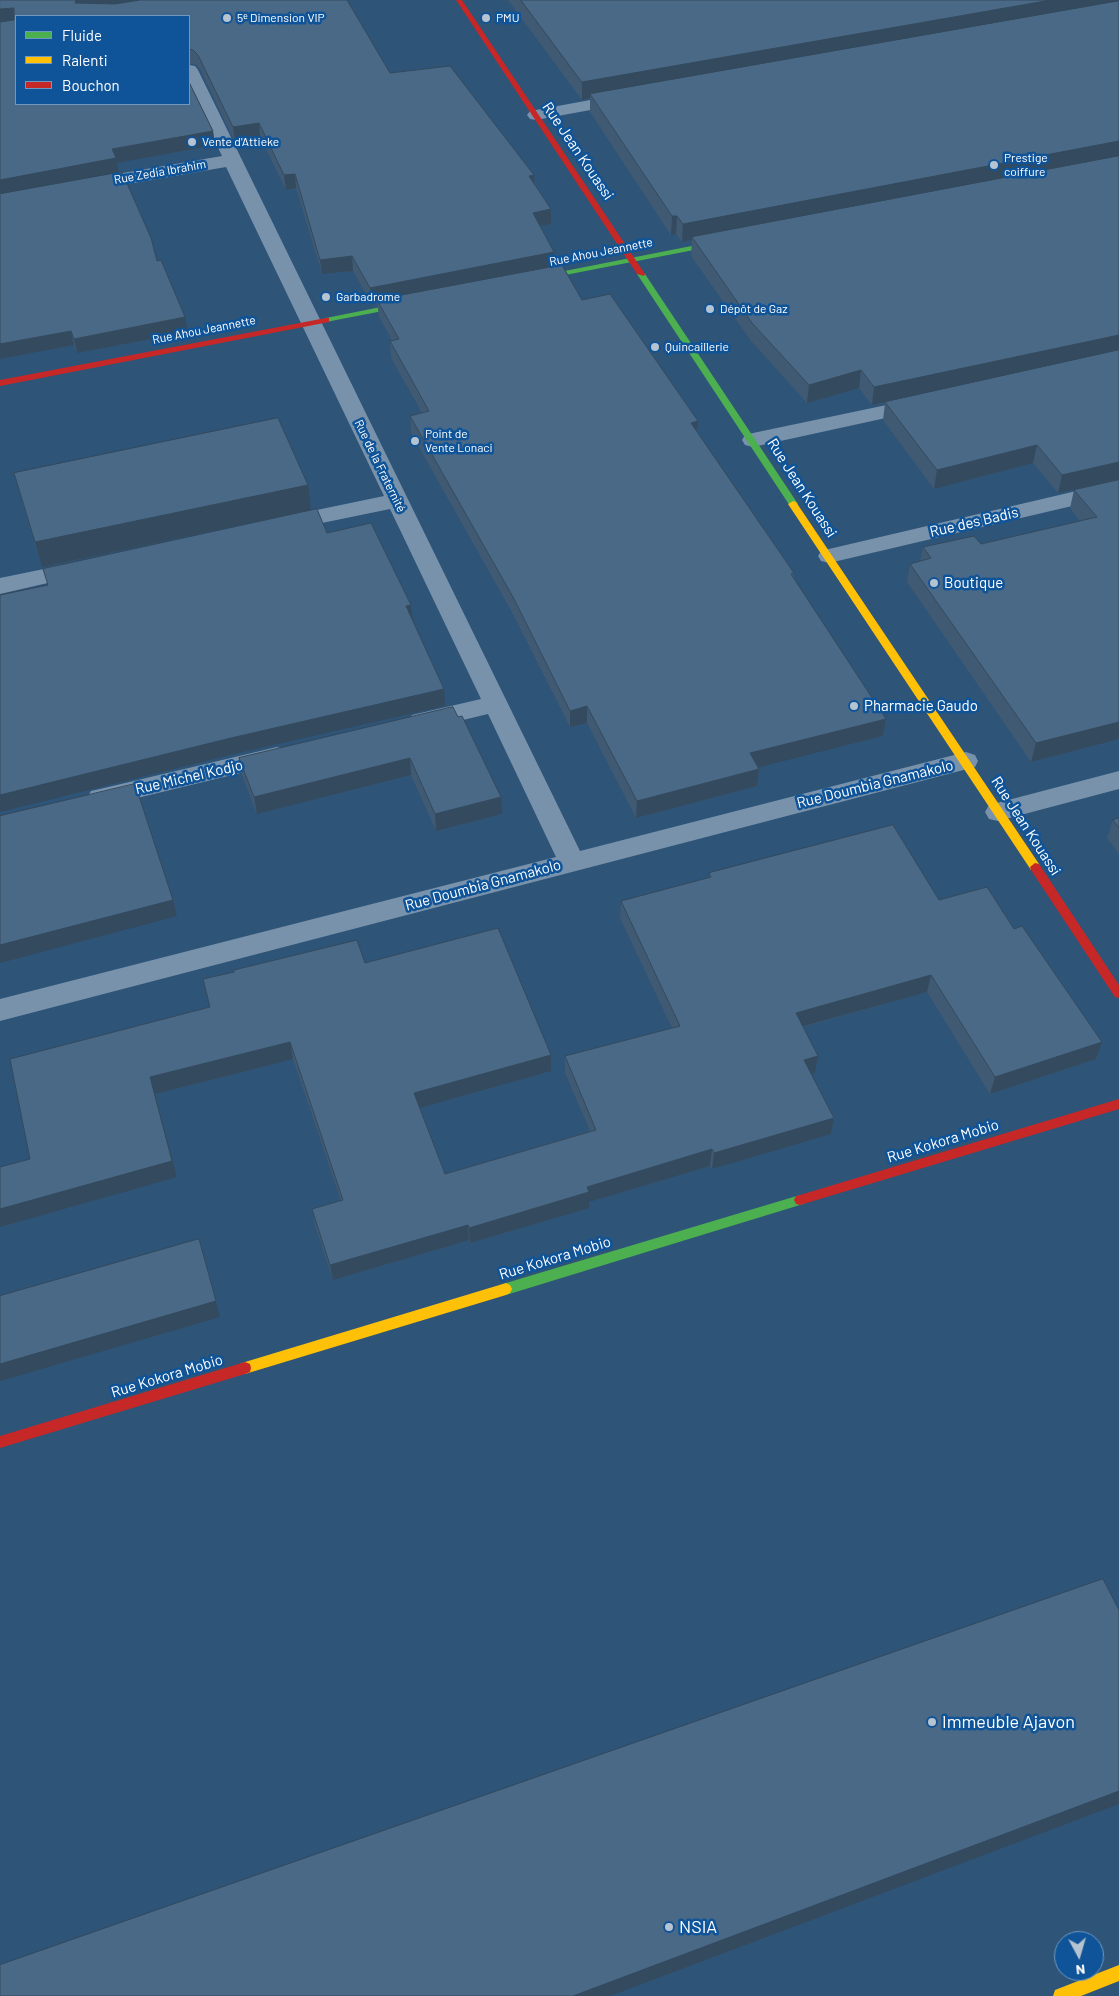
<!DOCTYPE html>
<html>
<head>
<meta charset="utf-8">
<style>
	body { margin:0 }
	#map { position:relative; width:1119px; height:1996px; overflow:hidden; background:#2e5478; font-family:Barlow,sans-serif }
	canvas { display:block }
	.legend { position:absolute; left:15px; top:15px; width:175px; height:90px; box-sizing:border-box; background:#0f5498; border:1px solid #6f98c1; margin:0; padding:6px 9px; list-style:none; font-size:15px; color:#fff }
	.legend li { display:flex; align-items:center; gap:10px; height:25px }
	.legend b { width:25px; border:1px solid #6f98c1 }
	.north { position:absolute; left:1054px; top:1931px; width:50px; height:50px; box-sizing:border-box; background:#0f5498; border:1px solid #6f98c1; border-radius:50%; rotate:174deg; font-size:14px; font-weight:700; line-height:20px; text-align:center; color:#fff }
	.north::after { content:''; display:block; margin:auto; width:18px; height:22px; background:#b6c3d0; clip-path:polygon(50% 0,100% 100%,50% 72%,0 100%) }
</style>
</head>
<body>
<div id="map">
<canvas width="1119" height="1996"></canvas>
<ul class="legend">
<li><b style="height:6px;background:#4caf50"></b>Fluide</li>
<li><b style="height:6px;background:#ffc107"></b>Ralenti</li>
<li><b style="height:6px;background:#c62828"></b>Bouchon</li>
</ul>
<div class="north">N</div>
</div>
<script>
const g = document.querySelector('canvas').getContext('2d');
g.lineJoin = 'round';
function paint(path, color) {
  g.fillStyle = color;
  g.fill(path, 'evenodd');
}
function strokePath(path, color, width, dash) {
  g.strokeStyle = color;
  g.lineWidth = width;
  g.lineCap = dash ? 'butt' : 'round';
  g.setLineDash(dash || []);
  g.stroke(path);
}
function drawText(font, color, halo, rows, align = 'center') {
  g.font = font + ' Barlow,sans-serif';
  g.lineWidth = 5;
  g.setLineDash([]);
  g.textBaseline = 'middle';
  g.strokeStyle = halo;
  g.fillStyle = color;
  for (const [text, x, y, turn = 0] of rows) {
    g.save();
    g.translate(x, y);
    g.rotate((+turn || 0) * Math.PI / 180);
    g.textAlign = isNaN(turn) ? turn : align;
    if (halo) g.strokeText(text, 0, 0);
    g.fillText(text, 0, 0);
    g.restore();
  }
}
paint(new Path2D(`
	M 189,65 L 195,66 L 198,70 L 580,851 L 966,752 L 975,755 L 978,761 L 975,767 L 0,1021 L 0,999 L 556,857 L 488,714 L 421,730 L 412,727 L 409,721 L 412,715 L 481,699 L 390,509 L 283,531 L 275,529 L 272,524 L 275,519 L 283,517 L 384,496 L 226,167 L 88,191 L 81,189 L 79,185 L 81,181 L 88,179 L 222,156 L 189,88 Z
	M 628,93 L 634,94 L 637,98 L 634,102 L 536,120 L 530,119 L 527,115 L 530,111 L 536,110 Z
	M 920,398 L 927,399 L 931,404 L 927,409 L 753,447 L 745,445 L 742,440 L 745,435 L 753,433 Z
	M 1119,481 L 1119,495 L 829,563 L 821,561 L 818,556 L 821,551 L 829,549 Z
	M 83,561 L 91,563 L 94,568 L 91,573 L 0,594 L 0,578 Z
	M 277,747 L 286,750 L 289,756 L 286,762 L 100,807 L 91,805 L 87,798 L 91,791 L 100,789 Z
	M 1119,771 L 1119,789 L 998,821 L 989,819 L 985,812 L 989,805 Z`), '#7992ab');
paint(new Path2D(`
	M 727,239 L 730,239 L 730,243 L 529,282 L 525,280 L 529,278 Z
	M 638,272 L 645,274 L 798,504 L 796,506 L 790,506 L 637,274 Z
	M 416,300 L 420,302 L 419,304 L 326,322 L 322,320 L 326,318 Z
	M 800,1195 L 804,1196 L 806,1200 L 804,1204 L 800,1205 L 506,1295 L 502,1293 L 500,1289 L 502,1285 L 506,1283 Z`), '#4caf50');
paint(new Path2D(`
	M 793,501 L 796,502 L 1039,864 L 1040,867 L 1039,870 L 1031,870 L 788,504 Z
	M 506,1283 L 510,1285 L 512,1289 L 510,1293 L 506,1295 L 245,1374 L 240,1372 L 239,1368 L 240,1364 L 245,1362 Z
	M 1119,1965 L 1119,1981 L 1081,1996 L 1053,1996 L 1055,1990 Z`), '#ffc107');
paint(new Path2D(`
	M 456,0 L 462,0 L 645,274 L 644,276 L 637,274 Z
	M 326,318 L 329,318 L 329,322 L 0,386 L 0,380 Z
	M 1035,863 L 1039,864 L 1119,985 L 1119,998 L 1115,997 L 1031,870 L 1030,867 Z
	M 1119,1099 L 1119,1109 L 800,1205 L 796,1204 L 794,1200 L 796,1196 L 800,1195 Z
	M 245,1362 L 250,1364 L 251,1368 L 250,1372 L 245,1374 L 0,1448 L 0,1436 Z`), '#c62828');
paint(new Path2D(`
	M 0,0 L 347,0 L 390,73 L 450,66 L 534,175 L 535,184 L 551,209 L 551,224 L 540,226 L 554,252 L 554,266 L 562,265 L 582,300 L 610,294 L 698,421 L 698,433 L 794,573 L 794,579 L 886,719 L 883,736 L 758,767 L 759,769 L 757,786 L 636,818 L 587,723 L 570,727 L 513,614 L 411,433 L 410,416 L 422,413 L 391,358 L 390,341 L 392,340 L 379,317 L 377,301 L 371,303 L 353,271 L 322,274 L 296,188 L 286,190 L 260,137 L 235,142 L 200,69 L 195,64 L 189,64 L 189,16 L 16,16 L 16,104 L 189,104 L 189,82 L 213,131 L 215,145 L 117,163 L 119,172 L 57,184 L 122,172 L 151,238 L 157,261 L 161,260 L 185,317 L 188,332 L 77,353 L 74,345 L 0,359 Z
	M 508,0 L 1119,0 L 1119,480 L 1058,493 L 1033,463 L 934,489 L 883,420 L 885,403 L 872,405 L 859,388 L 807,403 L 751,341 L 691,256 L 692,240 L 682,242 L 676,234 L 671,235 L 590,112 L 590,98 L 582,100 Z
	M 14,473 L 311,510 L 42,567 L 21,498 Z
	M 1119,480 L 1119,739 L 1031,762 L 907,582 L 910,564 L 920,561 L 923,547 L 981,544 L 1080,521 L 1070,508 L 1074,490 Z
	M 453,707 L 502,814 L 436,831 L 411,775 L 257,814 L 242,775 L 239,758 Z
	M 1119,818 L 1119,854 L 1107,838 L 1113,820 Z
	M 709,873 L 939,900 L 1014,929 L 1102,1042 L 1096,1059 L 990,1094 L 927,992 L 803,1027 L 818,1056 L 815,1073 L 811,1074 L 834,1118 L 831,1134 L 712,1169 L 710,1166 L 589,1202 L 589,1208 L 470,1243 L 469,1240 L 333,1280 L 315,1225 L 312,1209 L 341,1201 L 293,1059 L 155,1094 L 177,1177 L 30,1159 L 210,1007 L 203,979 L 365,963 L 551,1071 L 420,1108 L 445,1174 L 590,1131 L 565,1073 L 565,1056 L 672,1028 L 620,918 L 621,901 L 709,878 Z`), '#405a73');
paint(new Path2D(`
	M 76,0 L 144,0 L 81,10 L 75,3 Z
	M 1051,0 L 1119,0 L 1119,5 L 590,94 L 590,98 L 582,100 L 582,82 Z
	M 14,8 L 16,22 L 0,24 L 0,9 Z
	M 259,123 L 260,137 L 235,142 L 233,127 Z
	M 213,131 L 215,145 L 117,163 L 119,172 L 0,195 L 0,180 L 112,149 Z
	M 1119,141 L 1119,158 L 692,237 L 692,240 L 682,242 L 683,224 Z
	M 295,174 L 296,188 L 286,190 L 284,175 Z
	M 534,175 L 535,189 L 529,176 Z
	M 551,209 L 551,224 L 533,227 L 533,213 Z
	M 672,216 L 677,216 L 676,234 L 671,235 Z
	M 554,252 L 554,267 L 371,303 L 370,288 Z
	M 352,256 L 353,271 L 322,274 L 320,260 Z
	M 185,317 L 188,332 L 77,353 L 74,339 Z
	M 71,331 L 74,345 L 0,359 L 0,344 Z
	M 1119,335 L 1119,353 L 872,405 L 874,387 Z
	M 861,370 L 859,388 L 807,403 L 809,385 Z
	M 698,421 L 697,438 L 691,423 Z
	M 1037,445 L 1033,463 L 934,489 L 937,470 Z
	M 1119,462 L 1119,479 L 1058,493 L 1062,475 Z
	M 308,485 L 311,510 L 42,567 L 35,542 Z
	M 411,605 L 413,622 L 406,606 Z
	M 444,689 L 445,706 L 234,754 L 0,812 L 0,795 L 231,738 Z
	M 587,706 L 587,723 L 570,727 L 570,711 Z
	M 886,719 L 883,736 L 748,770 L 750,753 Z
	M 1119,722 L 1119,739 L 1031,762 L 1036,743 Z
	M 410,758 L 411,775 L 257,814 L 254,797 Z
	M 759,769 L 757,786 L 636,818 L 637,801 Z
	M 501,797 L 502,814 L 436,831 L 435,814 Z
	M 173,900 L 177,916 L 0,963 L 0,945 Z
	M 931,975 L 927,992 L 793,1029 L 796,1013 Z
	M 290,1042 L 293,1059 L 155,1094 L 177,1177 L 0,1227 L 0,1209 L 150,1077 Z
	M 1102,1042 L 1096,1059 L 990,1094 L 995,1077 Z
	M 551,1055 L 551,1071 L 416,1109 L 414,1093 Z
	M 818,1056 L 815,1073 L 801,1077 L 804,1060 Z
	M 834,1118 L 831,1134 L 712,1169 L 714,1153 Z
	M 712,1149 L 710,1166 L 589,1202 L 589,1208 L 470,1243 L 469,1228 L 587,1187 Z
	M 468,1225 L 469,1240 L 333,1280 L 330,1265 Z
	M 199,1239 L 220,1317 L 0,1381 L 0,1364 Z
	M 1119,1791 L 1119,1804 L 610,1996 L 573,1996 Z`), '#344a5e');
const building = new Path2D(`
	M 0,0 L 76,0 L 75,3 L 115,4 L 140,0 L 347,0 L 390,73 L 450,66 L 534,175 L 529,176 L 551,209 L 533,213 L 554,252 L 370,288 L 352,256 L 320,260 L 295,174 L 284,175 L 259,123 L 233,127 L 198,55 L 193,50 L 189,49 L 189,16 L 16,16 L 16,104 L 189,104 L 189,82 L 213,131 L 112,149 L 116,158 L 0,180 L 0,22 L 14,20 L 14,8 L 0,9 Z
	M 521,0 L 1051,0 L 582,82 Z
	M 1119,1 L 1119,141 L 683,224 L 677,216 L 672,216 L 590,94 Z
	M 1119,156 L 1119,335 L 874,387 L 861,370 L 809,385 L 752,323 L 692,237 Z
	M 122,172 L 151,238 L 157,261 L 161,260 L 185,317 L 74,339 L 71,331 L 0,344 L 0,194 Z
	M 562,265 L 582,300 L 610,294 L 698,421 L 691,423 L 794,573 L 791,574 L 886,719 L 750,753 L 759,769 L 637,801 L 587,706 L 570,711 L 513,597 L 410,416 L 429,411 L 390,341 L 399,339 L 377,300 Z
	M 1119,350 L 1119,462 L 1062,475 L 1037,445 L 937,470 L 885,402 Z
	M 278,418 L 308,485 L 35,542 L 14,473 Z
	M 1119,480 L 1119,722 L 1036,743 L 910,564 L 931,558 L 923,547 L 974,536 L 981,544 L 1097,517 L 1074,490 Z
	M 317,509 L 327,533 L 371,523 L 411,605 L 406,606 L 444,689 L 231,738 L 0,795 L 0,595 L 48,585 L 43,569 Z
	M 453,707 L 458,717 L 462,716 L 501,797 L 435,814 L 410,758 L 254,797 L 239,758 Z
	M 135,784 L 173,900 L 0,945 L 0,816 Z
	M 1119,818 L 1119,828 L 1113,820 Z
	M 893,825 L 939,900 L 987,887 L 1014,929 L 1022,926 L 1102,1042 L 995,1077 L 931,975 L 796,1013 L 818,1056 L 804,1060 L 834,1118 L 714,1153 L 712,1149 L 587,1187 L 589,1192 L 469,1228 L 468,1225 L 330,1265 L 312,1209 L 343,1200 L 290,1042 L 150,1077 L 172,1161 L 0,1209 L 0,1167 L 30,1159 L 10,1059 L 210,1007 L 203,979 L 234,972 L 234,970 L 357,940 L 365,963 L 498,928 L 551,1055 L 414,1093 L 445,1174 L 596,1130 L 565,1056 L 680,1026 L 621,901 L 711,877 L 709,873 Z
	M 199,1239 L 216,1301 L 0,1364 L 0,1296 Z
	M 1103,1579 L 1119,1610 L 1119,1791 L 573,1996 L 0,1996 L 0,1965 Z`);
paint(building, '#4a6986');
strokePath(building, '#344a5e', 1);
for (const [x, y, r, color] of [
	[227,18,5,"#b6c3d0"],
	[486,18,5,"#b6c3d0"],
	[192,142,5,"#b6c3d0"],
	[994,165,5,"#b6c3d0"],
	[326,297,5,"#b6c3d0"],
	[710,309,5,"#b6c3d0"],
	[655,347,5,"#b6c3d0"],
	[415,441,5,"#b6c3d0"],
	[934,583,5,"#b6c3d0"],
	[854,706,5,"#b6c3d0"],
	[932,1722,5,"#b6c3d0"],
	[669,1927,5,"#b6c3d0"]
]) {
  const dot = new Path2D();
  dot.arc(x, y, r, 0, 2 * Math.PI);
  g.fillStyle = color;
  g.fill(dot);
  strokePath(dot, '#0f5498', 2);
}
drawText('12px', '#fff', '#0f5498', [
	["5ᵉ Dimension VIP",237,18],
	["PMU",496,18],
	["Vente d'Attieke",202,142],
	["Prestige",1004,158],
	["coiffure",1004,172],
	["Garbadrome",336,297],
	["Dépôt de Gaz",720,309],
	["Quincaillerie",665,347],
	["Point de",425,434],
	["Vente Lonaci",425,448]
], 'left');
drawText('12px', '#fff', '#0f5498', [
	["Rue Zedia Ibrahim",160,172,-10],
	["Rue Ahou Jeannette",601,252,-11],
	["Rue Ahou Jeannette",204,330,-11],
	["Rue de la Fraternité",380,466,64]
]);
drawText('15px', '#fff', '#0f5498', [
	["Rue Jean Kouassi",578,151,56],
	["Rue Jean Kouassi",802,488,57],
	["Rue des Badis",974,522,-13],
	["Rue Michel Kodjo",189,777,-13],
	["Rue Doumbia Gnamakolo",875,784,-14],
	["Rue Jean Kouassi",1026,826,57],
	["Rue Doumbia Gnamakolo",483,885,-15],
	["Rue Kokora Mobio",943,1141,-17],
	["Rue Kokora Mobio",555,1258,-17],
	["Rue Kokora Mobio",167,1376,-17]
]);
drawText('15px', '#fff', '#0f5498', [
	["Boutique",944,583],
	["Pharmacie Gaudo",864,706]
], 'left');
drawText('18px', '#fff', '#0f5498', [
	["Immeuble Ajavon",942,1722],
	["NSIA",679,1927]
], 'left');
</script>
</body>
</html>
